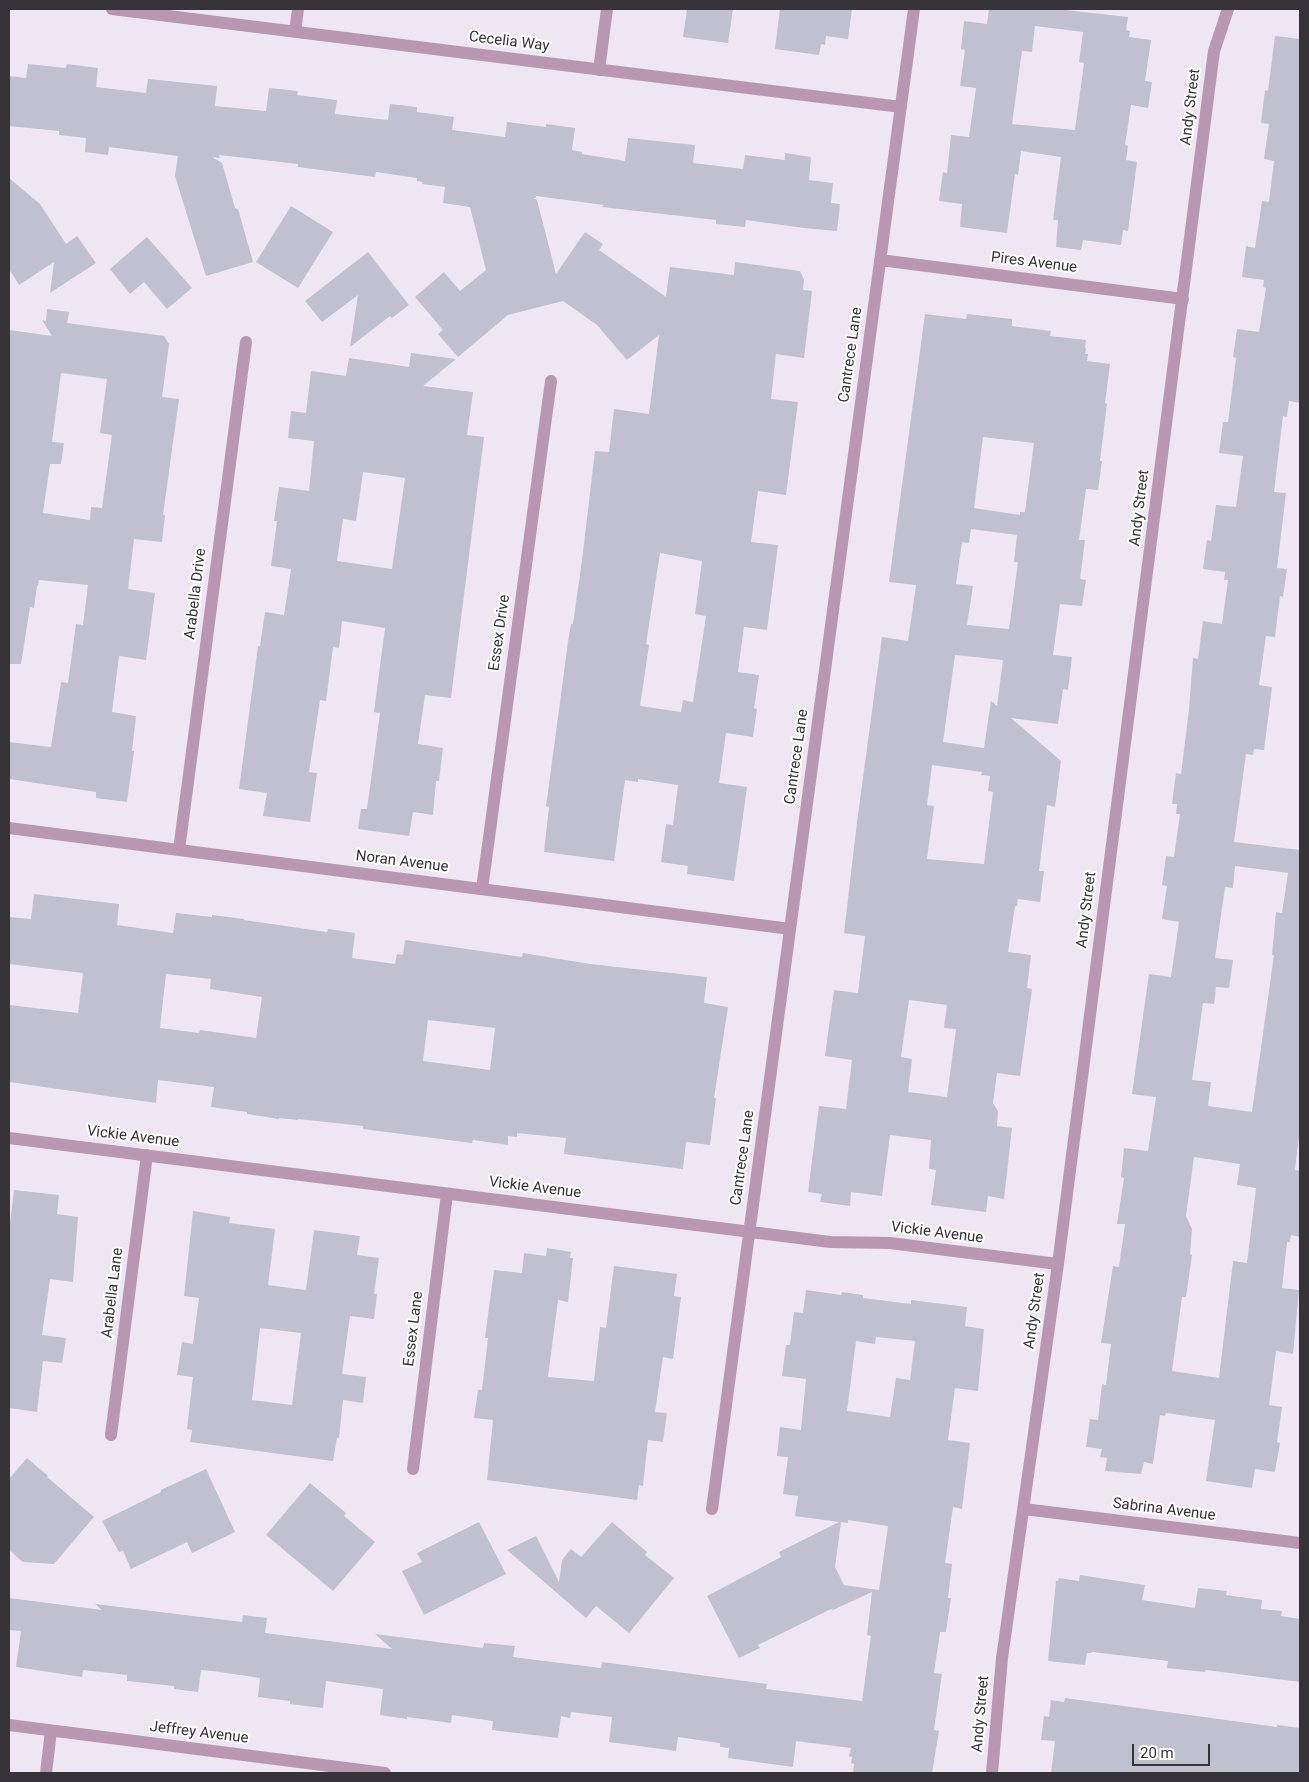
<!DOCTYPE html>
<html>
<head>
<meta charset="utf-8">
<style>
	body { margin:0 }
	#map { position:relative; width:1309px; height:1782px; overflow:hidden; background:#eee7f3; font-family:Roboto,sans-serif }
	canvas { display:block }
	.frame { position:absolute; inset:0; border:10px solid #373439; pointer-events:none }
	.scale { position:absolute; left:1132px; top:1744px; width:78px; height:22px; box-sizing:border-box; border:2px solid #373439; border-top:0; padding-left:6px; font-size:15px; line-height:18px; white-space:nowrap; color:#373439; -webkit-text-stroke:4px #fff; paint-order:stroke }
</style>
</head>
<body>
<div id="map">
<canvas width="1309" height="1782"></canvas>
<div class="frame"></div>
<div class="scale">20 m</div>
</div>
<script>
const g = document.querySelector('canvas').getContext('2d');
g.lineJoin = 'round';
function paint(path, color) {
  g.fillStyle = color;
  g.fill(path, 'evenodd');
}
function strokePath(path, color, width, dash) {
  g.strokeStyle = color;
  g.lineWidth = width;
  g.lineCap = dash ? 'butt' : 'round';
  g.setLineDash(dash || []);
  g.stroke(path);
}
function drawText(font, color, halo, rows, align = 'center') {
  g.font = font + ' Roboto,sans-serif';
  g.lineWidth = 4;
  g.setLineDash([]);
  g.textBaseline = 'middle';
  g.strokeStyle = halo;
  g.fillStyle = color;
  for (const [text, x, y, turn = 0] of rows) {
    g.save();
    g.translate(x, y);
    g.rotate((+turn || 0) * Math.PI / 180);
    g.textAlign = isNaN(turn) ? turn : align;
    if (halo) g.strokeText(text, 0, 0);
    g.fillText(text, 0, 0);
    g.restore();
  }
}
paint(new Path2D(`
	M 687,9 L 733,9 L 728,43 L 683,37 Z
	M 780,9 L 852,9 L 848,39 L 826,36 L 825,45 L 821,44 L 819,55 L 775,49 Z
	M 989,9 L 1056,9 L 1128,17 L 1126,30 L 1130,31 L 1129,37 L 1151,40 L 1145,81 L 1152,82 L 1148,108 L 1131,105 L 1125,145 L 1128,146 L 1126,160 L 1137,162 L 1128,231 L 1123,230 L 1121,245 L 1083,240 L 1081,250 L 1056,247 L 1058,220 L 1053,220 L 1061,157 L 1021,151 L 1018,175 L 1015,174 L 1007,233 L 960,227 L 962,204 L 939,201 L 943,172 L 947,173 L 951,135 L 969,137 L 976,88 L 960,86 L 965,50 L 961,49 L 964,21 L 987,24 ZM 1035,26 L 1083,32 L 1079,62 L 1084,63 L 1075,130 L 1012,124 L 1022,51 L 1032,52 Z
	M 1275,36 L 1300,39 L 1300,403 L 1289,401 L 1287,417 L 1283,416 L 1274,492 L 1286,493 L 1277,568 L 1287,569 L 1283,597 L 1280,596 L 1275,637 L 1266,636 L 1259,685 L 1272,687 L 1264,750 L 1254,749 L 1253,755 L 1246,754 L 1234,842 L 1300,850 L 1300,1127 L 1295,1170 L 1300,1171 L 1300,1237 L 1291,1235 L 1290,1242 L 1287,1242 L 1282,1288 L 1299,1290 L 1293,1354 L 1276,1351 L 1269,1405 L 1282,1407 L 1277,1442 L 1280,1443 L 1275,1472 L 1255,1469 L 1252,1488 L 1206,1481 L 1215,1420 L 1166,1413 L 1165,1416 L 1160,1415 L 1153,1464 L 1144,1462 L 1141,1474 L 1105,1471 L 1107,1458 L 1100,1457 L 1102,1449 L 1086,1447 L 1090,1419 L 1098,1420 L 1102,1384 L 1106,1385 L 1111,1344 L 1101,1343 L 1113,1266 L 1119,1267 L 1125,1224 L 1117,1224 L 1124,1178 L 1121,1177 L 1124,1148 L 1148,1151 L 1156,1097 L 1132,1094 L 1149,974 L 1171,977 L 1179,922 L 1162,919 L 1167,886 L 1162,885 L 1166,856 L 1174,857 L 1180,814 L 1176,814 L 1177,804 L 1172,804 L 1176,773 L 1181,774 L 1189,709 L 1193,658 L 1198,659 L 1203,621 L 1222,624 L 1228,580 L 1224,580 L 1225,572 L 1203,569 L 1207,540 L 1211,541 L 1216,505 L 1236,507 L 1243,456 L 1219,453 L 1223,422 L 1228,422 L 1236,358 L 1233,357 L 1237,329 L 1259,332 L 1266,288 L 1263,287 L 1264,280 L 1242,277 L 1246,246 L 1255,248 L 1262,201 L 1269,202 L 1274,161 L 1264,159 L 1269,124 L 1261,123 L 1265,90 L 1268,91 ZM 1235,866 L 1289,873 L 1288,873 L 1282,913 L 1276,912 L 1272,955 L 1274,955 L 1252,1112 L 1208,1106 L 1211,1082 L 1192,1080 L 1203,1003 L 1214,1004 L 1216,987 L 1229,988 L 1233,960 L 1215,958 L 1225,887 L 1233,888 ZM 1194,1157 L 1240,1164 L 1237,1185 L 1256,1188 L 1247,1263 L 1233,1261 L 1219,1378 L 1172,1371 L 1182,1297 L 1186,1297 L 1192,1255 L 1190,1254 L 1192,1229 L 1186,1216 Z
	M 28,64 L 66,68 L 67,64 L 98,68 L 96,87 L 146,93 L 148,79 L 217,86 L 215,106 L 266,111 L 269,88 L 298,91 L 297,95 L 337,100 L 335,114 L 388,120 L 390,104 L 417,107 L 417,112 L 454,117 L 452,130 L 505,137 L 507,122 L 546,127 L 546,124 L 575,128 L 572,150 L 582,152 L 582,154 L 625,161 L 628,138 L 695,145 L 693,163 L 743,169 L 745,155 L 785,160 L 785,153 L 811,157 L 809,180 L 833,183 L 831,203 L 840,204 L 837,231 L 804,228 L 746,220 L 745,227 L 716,224 L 716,220 L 602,207 L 604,205 L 536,196 L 536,198 L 534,198 L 537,200 L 556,274 L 585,232 L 603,244 L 599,250 L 666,297 L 670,267 L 734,275 L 735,262 L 800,271 L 804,280 L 803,290 L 812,291 L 804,358 L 776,354 L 771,399 L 798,402 L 786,495 L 758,491 L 751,542 L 778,545 L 767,630 L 744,627 L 738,672 L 759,675 L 754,708 L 757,709 L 753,737 L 726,733 L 719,783 L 747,787 L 734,881 L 687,874 L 688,866 L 661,862 L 666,824 L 673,825 L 678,785 L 638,779 L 638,782 L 625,780 L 614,861 L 544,852 L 549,807 L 546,806 L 548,792 L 568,642 L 571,624 L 573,624 L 582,560 L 595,451 L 609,452 L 614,409 L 649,414 L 659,335 L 627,360 L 597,325 L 563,301 L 508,315 L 458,357 L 438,334 L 443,330 L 415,297 L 444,272 L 460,291 L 486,270 L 470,207 L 443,203 L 445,187 L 422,184 L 423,182 L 417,181 L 417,178 L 376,172 L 375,177 L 298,167 L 298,164 L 219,155 L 220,158 L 212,157 L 222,163 L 235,208 L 238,209 L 253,262 L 206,276 L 175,176 L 178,156 L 109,147 L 108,155 L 85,152 L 86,138 L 59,135 L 59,131 L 9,126 L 9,76 L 26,78 ZM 660,553 L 702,561 L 695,614 L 706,616 L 693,702 L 683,700 L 681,712 L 640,706 L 649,645 L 646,644 Z
	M 9,178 L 40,204 L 66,244 L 77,236 L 96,263 L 50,293 L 54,262 L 19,285 L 9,269 Z
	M 291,206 L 333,232 L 298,288 L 256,262 Z
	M 147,237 L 192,288 L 167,309 L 144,282 L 130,294 L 110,269 Z
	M 368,252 L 409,305 L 392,318 L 390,316 L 350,347 L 358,295 L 322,322 L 305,301 Z
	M 47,309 L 69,312 L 67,323 L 164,336 L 169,344 L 162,397 L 179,399 L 163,515 L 165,515 L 162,542 L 134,539 L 128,589 L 155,593 L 146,660 L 119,656 L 112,712 L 136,716 L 132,751 L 134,751 L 127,802 L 96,798 L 96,792 L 9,779 L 9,742 L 51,747 L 61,682 L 68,683 L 76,624 L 83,625 L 88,585 L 39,580 L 38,586 L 37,586 L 34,608 L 30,607 L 21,664 L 9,664 L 9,330 L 52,336 L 42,320 L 46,321 ZM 61,373 L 107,379 L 100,433 L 112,435 L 102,508 L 91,507 L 90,520 L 43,513 L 50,464 L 61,464 L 64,443 L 52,442 Z
	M 925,314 L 966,319 L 967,314 L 1012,319 L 1012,326 L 1051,331 L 1050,336 L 1086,340 L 1085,348 L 1086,348 L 1085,354 L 1088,354 L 1087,361 L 1110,364 L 1105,403 L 1107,404 L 1100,461 L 1102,461 L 1098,490 L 1086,489 L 1079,540 L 1085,540 L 1080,579 L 1086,580 L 1082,606 L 1060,604 L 1053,655 L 1072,657 L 1068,690 L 1063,689 L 1058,724 L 1011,718 L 1061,761 L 1055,807 L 1047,805 L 1039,871 L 1044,871 L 1040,902 L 1018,899 L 1017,906 L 1015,906 L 1008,952 L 1031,955 L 1027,988 L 1032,989 L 1020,1076 L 997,1073 L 993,1103 L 998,1111 L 997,1126 L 1012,1128 L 1004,1199 L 988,1196 L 986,1212 L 931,1205 L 936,1170 L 929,1169 L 931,1140 L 890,1135 L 882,1196 L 851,1192 L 850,1206 L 820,1202 L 822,1194 L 808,1192 L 819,1106 L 846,1109 L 852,1060 L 825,1056 L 834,990 L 858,993 L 865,936 L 844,933 L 857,822 L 882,637 L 908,641 L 916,585 L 889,582 ZM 983,437 L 1034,443 L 1025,512 L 1020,512 L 1020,515 L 974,508 ZM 971,529 L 1017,535 L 1014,562 L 1018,562 L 1009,629 L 967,625 L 973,586 L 956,584 L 962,542 L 969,543 ZM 955,655 L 1003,660 L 997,706 L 991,701 L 984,748 L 943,742 ZM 932,765 L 982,772 L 981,775 L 990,776 L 988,791 L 993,792 L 984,864 L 927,859 L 934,806 L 927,805 ZM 909,1000 L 947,1005 L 944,1028 L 956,1029 L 947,1097 L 908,1092 L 912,1059 L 901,1057 Z
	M 411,353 L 456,359 L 423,386 L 473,392 L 467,435 L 484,437 L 451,698 L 425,695 L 418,744 L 443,748 L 439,781 L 436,781 L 433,815 L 413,812 L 409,836 L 358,829 L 361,809 L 367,809 L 380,713 L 374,712 L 385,628 L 342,621 L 339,648 L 333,647 L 326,701 L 320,700 L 309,772 L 317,773 L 310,822 L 263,816 L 267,793 L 239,789 L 258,646 L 260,646 L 265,612 L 284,615 L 291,569 L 271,566 L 277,521 L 274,521 L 279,487 L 309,491 L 314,441 L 288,438 L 291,411 L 306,413 L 311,371 L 346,376 L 349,358 L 409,367 ZM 363,472 L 405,478 L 392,569 L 337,561 L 343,519 L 356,521 Z
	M 34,894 L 119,904 L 117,925 L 173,933 L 176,913 L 212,917 L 212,915 L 244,919 L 244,920 L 327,932 L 328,929 L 355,933 L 352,958 L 395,964 L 397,954 L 403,955 L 405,940 L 522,957 L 523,953 L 590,964 L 707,977 L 704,1003 L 728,1007 L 714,1098 L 716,1098 L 710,1145 L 686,1142 L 683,1169 L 564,1154 L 566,1138 L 517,1133 L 517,1137 L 508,1136 L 508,1145 L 473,1140 L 472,1143 L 363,1129 L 363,1126 L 298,1119 L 298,1120 L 279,1118 L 279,1119 L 247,1114 L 247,1112 L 211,1107 L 214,1087 L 158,1080 L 156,1103 L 9,1082 L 9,1005 L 78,1013 L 83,973 L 9,964 L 9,917 L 31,919 ZM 166,974 L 211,979 L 210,989 L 262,997 L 256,1038 L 200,1030 L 199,1033 L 160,1028 ZM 428,1020 L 495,1028 L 490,1070 L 423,1061 Z
	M 14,1190 L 59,1195 L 57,1214 L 78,1217 L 73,1282 L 50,1279 L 42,1335 L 66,1338 L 62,1363 L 43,1361 L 37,1412 L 9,1408 L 9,1230 Z
	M 193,1211 L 230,1217 L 229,1223 L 275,1229 L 268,1285 L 306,1290 L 314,1230 L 360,1236 L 357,1255 L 379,1258 L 374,1294 L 377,1294 L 374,1319 L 350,1316 L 342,1374 L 366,1377 L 363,1403 L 343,1400 L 339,1438 L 337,1438 L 333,1461 L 190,1442 L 192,1430 L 187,1429 L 193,1377 L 177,1375 L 182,1342 L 193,1344 L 199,1298 L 184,1296 ZM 260,1328 L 301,1333 L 292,1405 L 252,1400 Z
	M 547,1248 L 571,1252 L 570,1258 L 573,1258 L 568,1302 L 558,1300 L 548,1377 L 594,1381 L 600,1327 L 606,1328 L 614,1266 L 677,1274 L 674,1296 L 681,1297 L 673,1359 L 663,1357 L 655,1412 L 667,1413 L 663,1442 L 648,1440 L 643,1486 L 639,1485 L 637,1500 L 487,1480 L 493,1420 L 474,1418 L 478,1390 L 482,1390 L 488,1338 L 485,1338 L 494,1270 L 522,1273 L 524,1253 L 546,1256 Z
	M 806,1290 L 841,1295 L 842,1292 L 863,1295 L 863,1298 L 911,1304 L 911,1300 L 967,1307 L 965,1326 L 984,1329 L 978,1391 L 955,1388 L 948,1440 L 970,1443 L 962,1509 L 953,1507 L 945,1563 L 952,1564 L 948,1598 L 951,1598 L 946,1632 L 940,1632 L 934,1673 L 942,1674 L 934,1730 L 939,1731 L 932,1773 L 853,1773 L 854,1764 L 851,1763 L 852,1757 L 849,1756 L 851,1748 L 796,1741 L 793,1767 L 728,1758 L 729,1748 L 720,1747 L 720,1743 L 678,1737 L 676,1751 L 609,1742 L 612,1717 L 571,1712 L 570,1718 L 561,1716 L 558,1738 L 492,1730 L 493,1721 L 452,1715 L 451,1723 L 407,1717 L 407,1719 L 380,1715 L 383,1689 L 326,1681 L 323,1708 L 290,1704 L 290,1701 L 258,1697 L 260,1678 L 213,1671 L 201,1670 L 198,1692 L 174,1689 L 174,1686 L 127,1681 L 127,1675 L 83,1670 L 82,1677 L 16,1667 L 21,1631 L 9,1630 L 9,1598 L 102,1610 L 95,1604 L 242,1622 L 243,1615 L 267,1618 L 265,1633 L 392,1649 L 375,1634 L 483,1648 L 484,1643 L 515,1646 L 513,1657 L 601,1668 L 602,1662 L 767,1684 L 766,1689 L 862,1701 L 871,1636 L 867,1635 L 872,1592 L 833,1610 L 831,1609 L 758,1645 L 760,1648 L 739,1658 L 707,1596 L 781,1557 L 779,1552 L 839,1522 L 795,1516 L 798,1496 L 783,1494 L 788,1457 L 777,1456 L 780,1427 L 801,1430 L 806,1379 L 782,1376 L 786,1345 L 790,1345 L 794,1312 L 803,1313 ZM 876,1337 L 915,1341 L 910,1380 L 896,1378 L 890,1417 L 847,1411 L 856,1341 L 875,1344 ZM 848,1520 L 888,1526 L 879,1590 L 844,1585 L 835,1567 L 841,1522 L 848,1523 Z
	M 27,1458 L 48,1476 L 47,1477 L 94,1517 L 54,1564 L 23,1562 L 9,1550 L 9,1479 Z
	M 206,1469 L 235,1532 L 192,1553 L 187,1542 L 131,1569 L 123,1551 L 119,1552 L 102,1521 L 161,1492 L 161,1490 Z
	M 310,1483 L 346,1513 L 344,1516 L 375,1542 L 333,1591 L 266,1535 Z
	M 479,1522 L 506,1574 L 424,1615 L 402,1571 L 422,1562 L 417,1553 Z
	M 612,1522 L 647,1552 L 645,1555 L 674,1578 L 629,1633 L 596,1606 L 586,1618 L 507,1550 L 536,1536 L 559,1582 L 562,1560 L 571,1549 L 581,1557 Z
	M 1080,1575 L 1145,1585 L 1142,1600 L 1195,1608 L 1198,1588 L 1227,1591 L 1226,1595 L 1262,1600 L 1261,1609 L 1282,1611 L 1281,1616 L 1300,1619 L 1300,1682 L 1206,1670 L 1205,1672 L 1167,1668 L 1168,1661 L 1092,1652 L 1091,1653 L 1087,1653 L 1085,1665 L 1048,1661 L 1056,1581 L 1058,1581 L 1059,1578 L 1079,1581 Z
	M 1065,1698 L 1277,1727 L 1277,1725 L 1300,1728 L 1300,1773 L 1051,1773 L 1055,1741 L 1041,1740 L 1044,1716 L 1049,1717 L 1051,1700 L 1064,1702 Z`), '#c1c0ce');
strokePath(new Path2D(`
	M 112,9 L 901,107
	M 295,32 L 298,9
	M 599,70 L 607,9
	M 880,260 L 1183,299
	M 9,828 L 790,929
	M 179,850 L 246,342
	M 482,889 L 551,381
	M 9,1138 L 830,1242 L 890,1243 L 1058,1264
	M 111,1435 L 147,1155
	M 413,1469 L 447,1194
	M 712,1509 L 914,9
	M 1024,1509 L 1300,1543
	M 9,1725 L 385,1773
	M 46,1773 L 51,1731
	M 992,1773 L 1002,1658 L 1058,1264 L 1214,51 L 1228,9`), '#b997b1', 12);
drawText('15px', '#373439', '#fff', [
	["Cecelia Way",509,42,7],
	["Andy Street",1191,107,-83],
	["Pires Avenue",1034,263,7],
	["Cantrece Lane",851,355,-82],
	["Andy Street",1140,508,-83],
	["Arabella Drive",196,594,-83],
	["Essex Drive",500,633,-82],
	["Cantrece Lane",797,757,-82],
	["Noran Avenue",402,862,7],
	["Andy Street",1087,910,-83],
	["Vickie Avenue",133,1137,7],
	["Cantrece Lane",743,1158,-82],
	["Vickie Avenue",535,1188,7],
	["Vickie Avenue",937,1233,7],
	["Arabella Lane",113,1293,-83],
	["Andy Street",1035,1311,-82],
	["Essex Lane",414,1329,-83],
	["Sabrina Avenue",1164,1510,7],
	["Andy Street",981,1714,-85],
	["Jeffrey Avenue",199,1733,7]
]);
</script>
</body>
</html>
